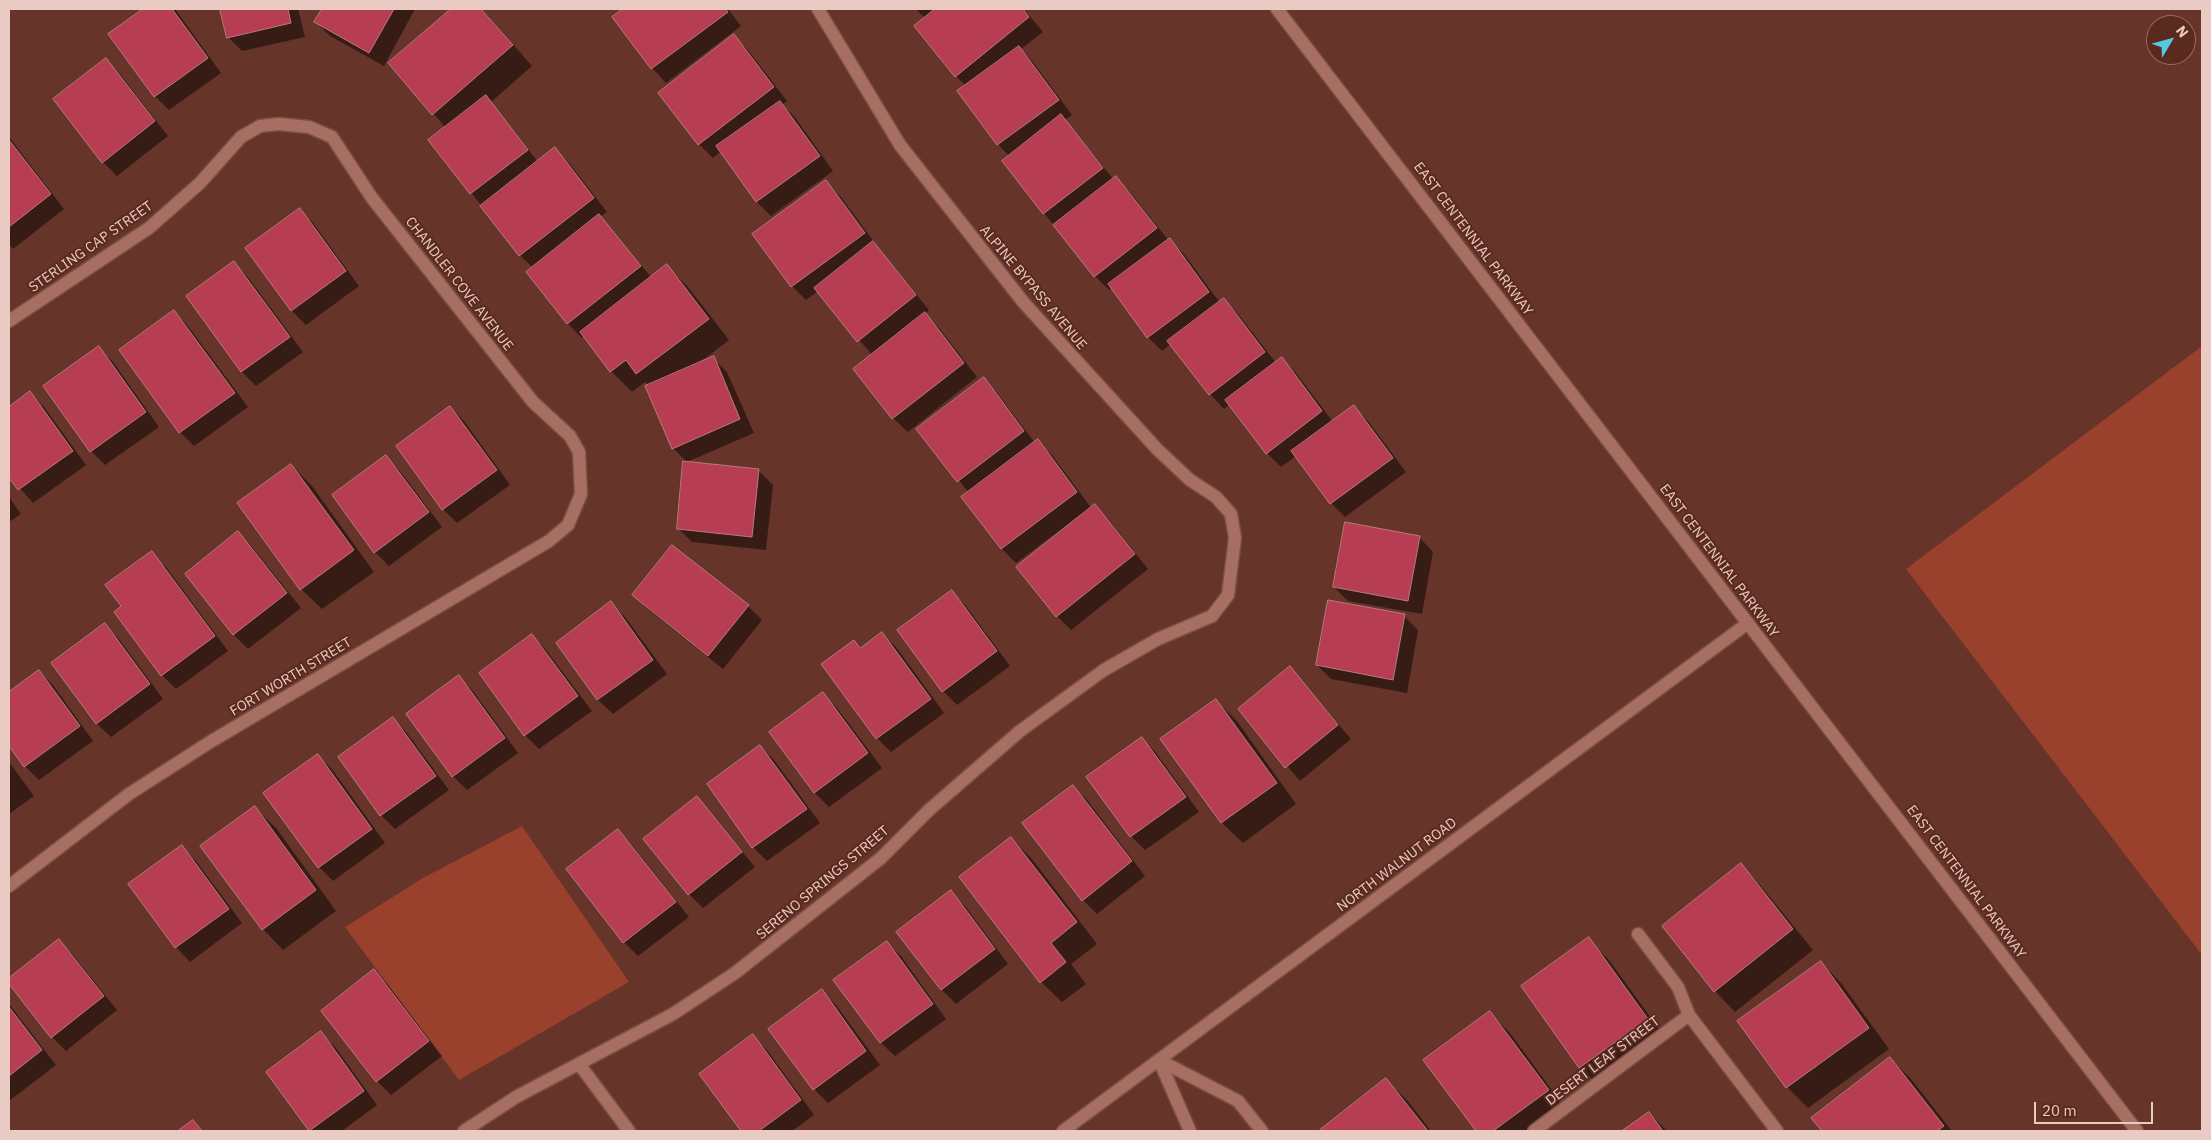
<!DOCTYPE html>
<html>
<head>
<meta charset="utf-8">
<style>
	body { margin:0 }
	#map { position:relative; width:2211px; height:1140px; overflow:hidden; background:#673429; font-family:"IBM Plex Sans",sans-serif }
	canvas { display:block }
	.frame { position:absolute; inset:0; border:10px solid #eacbc3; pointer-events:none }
	.north { position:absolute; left:2146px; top:15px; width:50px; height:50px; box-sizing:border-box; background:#5b2a1f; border:1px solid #946a61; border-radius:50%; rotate:53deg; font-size:14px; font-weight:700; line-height:20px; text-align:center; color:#eacbc3 }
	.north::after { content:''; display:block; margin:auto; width:18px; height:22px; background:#56c9e1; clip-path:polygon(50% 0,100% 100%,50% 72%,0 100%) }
	.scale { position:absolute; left:2034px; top:1102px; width:119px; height:22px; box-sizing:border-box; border:2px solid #eacbc3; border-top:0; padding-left:6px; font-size:15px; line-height:18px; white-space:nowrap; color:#eacbc3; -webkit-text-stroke:4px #5b2a1f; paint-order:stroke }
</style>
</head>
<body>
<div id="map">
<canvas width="2211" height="1140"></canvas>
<div class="frame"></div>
<div class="north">N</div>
<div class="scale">20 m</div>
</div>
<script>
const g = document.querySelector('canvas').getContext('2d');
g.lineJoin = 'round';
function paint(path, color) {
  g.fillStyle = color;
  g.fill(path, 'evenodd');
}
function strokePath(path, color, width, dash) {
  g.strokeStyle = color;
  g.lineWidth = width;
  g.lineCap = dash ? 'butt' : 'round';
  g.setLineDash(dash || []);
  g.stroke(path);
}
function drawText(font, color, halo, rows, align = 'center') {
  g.font = font + ' "IBM Plex Sans",sans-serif';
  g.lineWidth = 4;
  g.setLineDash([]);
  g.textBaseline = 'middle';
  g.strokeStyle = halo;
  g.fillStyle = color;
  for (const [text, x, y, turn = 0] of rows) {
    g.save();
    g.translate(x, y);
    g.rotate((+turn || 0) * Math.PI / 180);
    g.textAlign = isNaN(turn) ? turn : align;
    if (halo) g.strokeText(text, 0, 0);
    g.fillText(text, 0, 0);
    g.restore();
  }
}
paint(new Path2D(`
	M 2202,346 L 2202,955 L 1906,569 Z
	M 522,826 L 629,982 L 459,1080 L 345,927 L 423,878 Z`), '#9a412e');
paint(new Path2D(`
	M 145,9 L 175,9 L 221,73 L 169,110 L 155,96 L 110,34 Z
	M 221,9 L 298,9 L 305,37 L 242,51 L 228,37 Z
	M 323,9 L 415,9 L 384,66 L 330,36 L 316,22 Z
	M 453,9 L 482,9 L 532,66 L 491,102 L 538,162 L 555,149 L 569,163 L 607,212 L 600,217 L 652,278 L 667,266 L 688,287 L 729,340 L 698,364 L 713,358 L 727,372 L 754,433 L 687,462 L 673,448 L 649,386 L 645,382 L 632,392 L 611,371 L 584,336 L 582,338 L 568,324 L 528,272 L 533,268 L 520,255 L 430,140 L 446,128 L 389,63 Z
	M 625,9 L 728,9 L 741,26 L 666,83 L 652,68 L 614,17 Z
	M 916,9 L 1024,9 L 1043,32 L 1021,49 L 1033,62 L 1072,115 L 1065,120 L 1114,180 L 1116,178 L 1130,192 L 1169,241 L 1170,240 L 1184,254 L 1220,303 L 1224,300 L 1238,314 L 1276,363 L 1282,359 L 1296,373 L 1333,422 L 1354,407 L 1368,421 L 1406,472 L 1345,517 L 1331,503 L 1296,456 L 1281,467 L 1267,453 L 1230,404 L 1224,409 L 1210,394 L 1171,344 L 1162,351 L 1148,337 L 1112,288 L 1109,290 L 1095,276 L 1044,213 L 1003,161 L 1009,156 L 998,144 L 966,86 L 956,76 L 925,18 Z
	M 734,36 L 748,50 L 787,101 L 782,105 L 794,116 L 833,171 L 771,216 L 757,202 L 721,151 L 713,158 L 699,144 Z
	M 106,60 L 120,74 L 168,136 L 117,176 L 103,162 Z
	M 9,137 L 64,209 L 13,249 L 9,244 Z
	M 826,182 L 840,196 L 878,247 L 929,310 L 925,314 L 939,328 L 977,377 L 908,432 L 893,418 L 872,355 L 818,291 L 806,300 L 792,286 Z
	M 299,209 L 313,223 L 359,286 L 306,325 L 292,311 L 246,248 Z
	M 234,263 L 248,277 L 303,352 L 256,386 L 242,372 L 188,296 Z
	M 174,311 L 188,326 L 248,407 L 194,446 L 180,432 L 121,350 Z
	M 99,348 L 113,362 L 159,427 L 105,465 L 91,451 L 44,386 Z
	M 983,379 L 997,393 L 1035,443 L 1038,441 L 1052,455 L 1092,509 L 1095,506 L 1109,520 L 1148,569 L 1071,630 L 1057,616 L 1082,516 L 1080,515 L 1016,563 L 1002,549 L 963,497 L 969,493 L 918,429 Z
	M 30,393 L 44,407 L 86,465 L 33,503 L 9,476 L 9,408 Z
	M 450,407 L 464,421 L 510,485 L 457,523 L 443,509 L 397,446 Z
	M 386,457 L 400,471 L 442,527 L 389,566 L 375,552 Z
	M 291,465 L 312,486 L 374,572 L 322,609 L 301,589 Z
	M 758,470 L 773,485 L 766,550 L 692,542 L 678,528 Z
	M 9,497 L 21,514 L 9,522 Z
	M 238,533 L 252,547 L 301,608 L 248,649 L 234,635 L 187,574 Z
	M 1419,537 L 1433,552 L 1422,614 L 1348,601 L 1334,587 Z
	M 151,553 L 166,567 L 228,651 L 176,689 L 162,675 L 123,606 Z
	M 952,592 L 966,606 L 1010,666 L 957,705 L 943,691 Z
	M 634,595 L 748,606 L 762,620 L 723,669 L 648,609 Z
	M 611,603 L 625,617 L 667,674 L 613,714 L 598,700 L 557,643 Z
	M 1404,616 L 1418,630 L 1407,693 L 1331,679 L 1317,665 Z
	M 105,625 L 119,639 L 163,699 L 111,737 L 96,723 Z
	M 882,633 L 896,647 L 944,713 L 891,752 L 877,738 L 853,641 L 861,649 Z
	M 532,635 L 546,650 L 592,711 L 539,749 L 525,735 Z
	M 1290,668 L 1351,739 L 1300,781 L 1240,710 Z
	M 39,671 L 53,685 L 93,741 L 39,780 L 25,766 L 9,744 L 9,693 Z
	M 459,677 L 473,691 L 518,753 L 467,790 L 453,776 Z
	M 823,694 L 837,708 L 882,768 L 829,807 L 815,793 L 771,732 Z
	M 1216,701 L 1237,721 L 1296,804 L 1243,843 L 1222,823 L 1162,739 Z
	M 393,719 L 407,733 L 449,790 L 395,829 L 381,815 Z
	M 1142,738 L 1156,753 L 1199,812 L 1145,850 L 1131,836 L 1088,777 Z
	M 760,746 L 774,760 L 820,823 L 767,861 L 753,847 Z
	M 317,755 L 332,769 L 385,843 L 333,881 L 319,867 Z
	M 9,762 L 34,796 L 9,814 Z
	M 1072,786 L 1087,800 L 1145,876 L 1097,914 L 1083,900 Z
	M 697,798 L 755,867 L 703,908 L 689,894 Z
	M 255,808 L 276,828 L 336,911 L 283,950 L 263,929 Z
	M 618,831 L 632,845 L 689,917 L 638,956 L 624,942 Z
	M 1011,838 L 1032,859 L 1097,944 L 1071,964 L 1086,984 L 1062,1002 L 1041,982 Z
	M 182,847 L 196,861 L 242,923 L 190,962 L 176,947 Z
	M 1741,865 L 1761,886 L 1813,950 L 1735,1012 L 1715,991 Z
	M 950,892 L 965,906 L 1008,964 L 956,1004 L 942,990 L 898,932 Z
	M 1588,939 L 1609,960 L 1667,1040 L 1601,1088 L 1580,1067 L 1523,987 Z
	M 59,940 L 73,955 L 117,1010 L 66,1051 L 52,1037 L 9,982 Z
	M 886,942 L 901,956 L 946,1019 L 895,1056 L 880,1042 Z
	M 1821,962 L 1841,983 L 1889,1049 L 1808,1108 L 1787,1087 L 1739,1021 Z
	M 374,971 L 388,985 L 442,1056 L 391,1095 L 377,1081 L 322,1011 Z
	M 822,991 L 836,1005 L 880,1065 L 828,1103 L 814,1089 Z
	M 9,1004 L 56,1065 L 9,1101 Z
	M 1490,1013 L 1510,1033 L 1568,1112 L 1542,1131 L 1477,1131 L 1425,1060 Z
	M 321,1033 L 335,1047 L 377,1105 L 342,1131 L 310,1130 Z
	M 752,1036 L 767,1050 L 814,1115 L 792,1131 L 742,1131 L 700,1075 Z
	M 1890,1058 L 1911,1079 L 1952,1131 L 1823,1131 L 1813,1118 Z
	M 1386,1080 L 1407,1100 L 1431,1131 L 1322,1131 Z
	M 1649,1113 L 1667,1131 L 1624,1131 Z`), '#0007');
const building = new Path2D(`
	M 143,9 L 172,9 L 208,58 L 154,97 L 108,34 Z
	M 220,9 L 288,9 L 291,23 L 227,38 Z
	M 322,9 L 394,9 L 369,53 L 314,22 Z
	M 451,9 L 481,9 L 513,45 L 432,115 L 388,63 Z
	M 623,9 L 725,9 L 728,12 L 651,69 L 612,17 Z
	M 935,9 L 1023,9 L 1029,17 L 955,77 L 914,26 Z
	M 734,34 L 774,87 L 698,145 L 658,93 Z
	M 1019,46 L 1059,100 L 997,145 L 957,91 Z
	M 106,58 L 155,121 L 102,163 L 53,99 Z
	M 486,95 L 528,150 L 470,194 L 428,140 Z
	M 780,101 L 820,156 L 756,202 L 716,146 Z
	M 1061,114 L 1103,168 L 1043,214 L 1002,161 Z
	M 9,140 L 51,194 L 9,227 Z
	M 555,147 L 594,198 L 519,256 L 480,206 Z
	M 1116,176 L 1157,228 L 1094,277 L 1053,225 Z
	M 826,180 L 865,233 L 791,287 L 752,234 Z
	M 300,208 L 346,271 L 291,311 L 245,248 Z
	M 599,214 L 641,266 L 567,324 L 526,272 Z
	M 1170,238 L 1209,292 L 1147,338 L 1108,284 Z
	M 873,241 L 916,295 L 857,342 L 814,288 Z
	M 234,261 L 290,337 L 241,372 L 186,296 Z
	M 667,264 L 709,319 L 636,374 L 626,360 L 610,372 L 580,332 Z
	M 1224,298 L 1265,352 L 1209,395 L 1167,341 Z
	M 174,310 L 235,393 L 179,433 L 119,350 Z
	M 925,312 L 964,363 L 892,419 L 853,369 Z
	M 99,346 L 146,412 L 90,452 L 43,386 Z
	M 714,356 L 740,419 L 672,449 L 645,386 Z
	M 1282,357 L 1322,411 L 1266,454 L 1225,400 Z
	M 984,377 L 1024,431 L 957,482 L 916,429 Z
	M 30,391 L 73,451 L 18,490 L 9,478 L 9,407 Z
	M 1354,405 L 1393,458 L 1330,504 L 1291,451 Z
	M 450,406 L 497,470 L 442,510 L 396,446 Z
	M 1038,439 L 1077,492 L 1001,549 L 961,497 Z
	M 386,455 L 429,512 L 374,553 L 332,495 Z
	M 683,461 L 759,469 L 752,537 L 677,529 Z
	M 291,464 L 354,550 L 300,590 L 237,503 Z
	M 1095,504 L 1135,554 L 1056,617 L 1016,567 Z
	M 1345,522 L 1420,536 L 1408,601 L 1333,587 Z
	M 238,531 L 287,593 L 233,635 L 185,574 Z
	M 672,545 L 749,605 L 708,656 L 632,595 Z
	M 152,551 L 215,636 L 161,676 L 114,612 L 121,606 L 105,585 Z
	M 952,590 L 997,651 L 942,692 L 897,630 Z
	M 1328,600 L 1405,614 L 1393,680 L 1316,665 Z
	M 611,601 L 653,660 L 597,700 L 556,643 Z
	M 105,623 L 150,684 L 96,724 L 51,663 Z
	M 882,632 L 931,699 L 876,739 L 821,664 L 854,640 L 860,648 Z
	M 532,634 L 578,696 L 524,736 L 479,673 Z
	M 1290,666 L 1338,725 L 1285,768 L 1238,709 Z
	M 39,670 L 80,726 L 24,767 L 9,746 L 9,692 Z
	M 459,675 L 505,738 L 452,777 L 406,714 Z
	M 823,692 L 868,753 L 814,793 L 769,732 Z
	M 1216,699 L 1277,783 L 1221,823 L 1160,739 Z
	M 393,717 L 436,776 L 380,816 L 338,757 Z
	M 1142,737 L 1186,797 L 1130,837 L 1086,777 Z
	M 760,745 L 807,809 L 752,848 L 707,784 Z
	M 318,754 L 372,829 L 318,868 L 263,793 Z
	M 1073,785 L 1132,861 L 1082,901 L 1022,823 Z
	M 697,796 L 742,852 L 688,895 L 643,839 Z
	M 255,806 L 316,890 L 262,930 L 200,846 Z
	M 618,829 L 676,902 L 623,943 L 566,869 Z
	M 1011,837 L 1077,922 L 1051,943 L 1066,962 L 1040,983 L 959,877 Z
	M 182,845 L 229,909 L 175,948 L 128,884 Z
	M 1741,863 L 1793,929 L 1714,992 L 1662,926 Z
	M 951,890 L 995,949 L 941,990 L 896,932 Z
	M 1589,937 L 1648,1019 L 1579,1068 L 1521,986 Z
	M 59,939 L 104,996 L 51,1038 L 9,984 L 9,978 Z
	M 887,941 L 933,1004 L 880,1043 L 833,980 Z
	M 1821,961 L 1869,1028 L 1786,1088 L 1737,1021 Z
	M 374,969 L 429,1041 L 376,1082 L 321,1011 Z
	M 822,989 L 866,1051 L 813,1090 L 768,1029 Z
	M 9,1007 L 42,1050 L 9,1076 Z
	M 1490,1011 L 1549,1090 L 1493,1131 L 1476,1131 L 1423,1060 Z
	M 321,1031 L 364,1091 L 309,1131 L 266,1072 Z
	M 753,1034 L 801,1100 L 759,1131 L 741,1131 L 699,1074 Z
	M 1890,1057 L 1944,1126 L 1937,1131 L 1822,1131 L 1811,1118 Z
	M 1386,1078 L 1428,1131 L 1321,1131 L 1320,1130 Z
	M 1649,1112 L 1663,1131 L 1622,1131 Z
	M 193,1120 L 202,1131 L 178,1131 Z`);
paint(building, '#b73d52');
strokePath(building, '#b67b80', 1);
const street = new Path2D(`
	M 9,321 L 149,228 L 200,183 L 241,137 L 260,126 L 279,124 L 309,127 L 332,137 L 372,198 L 533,402 L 570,436 L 579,452 L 581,494 L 568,525 L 549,541 L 210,742 L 129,794 L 9,886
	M 1638,934 L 1678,987 L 1689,1015 L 1777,1131
	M 1159,1060 L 1238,1101 L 1262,1131
	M 1159,1060 L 1190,1131
	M 579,1064 L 629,1131
	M 464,1131 L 516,1097 L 673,1014 L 735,973 L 881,858 L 929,810 L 1020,731 L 1104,670 L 1158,639 L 1212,616 L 1228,595 L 1235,538 L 1231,514 L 1216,497 L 1190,480 L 1157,449 L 1024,303 L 900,145 L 818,9
	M 1534,1131 L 1689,1015`);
const secondary = new Path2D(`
	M 1277,9 L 2137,1131
	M 1063,1131 L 1748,623`);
strokePath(street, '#794f46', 15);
strokePath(secondary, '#794f46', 15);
strokePath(street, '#a76f61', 12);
strokePath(secondary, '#a76f61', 12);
drawText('14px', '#eacbc3', '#5b2a1f', [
	["EAST CENTENNIAL PARKWAY",1473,239,53],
	["STERLING CAP STREET",91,247,-35],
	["CHANDLER COVE AVENUE",459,284,52],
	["ALPINE BYPASS AVENUE",1033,288,50],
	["EAST CENTENNIAL PARKWAY",1719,561,53],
	["FORT WORTH STREET",291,677,-31],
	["NORTH WALNUT ROAD",1397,865,-37],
	["EAST CENTENNIAL PARKWAY",1966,882,53],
	["SERENO SPRINGS STREET",823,883,-40],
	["DESERT LEAF STREET",1603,1061,-37]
]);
</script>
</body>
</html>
